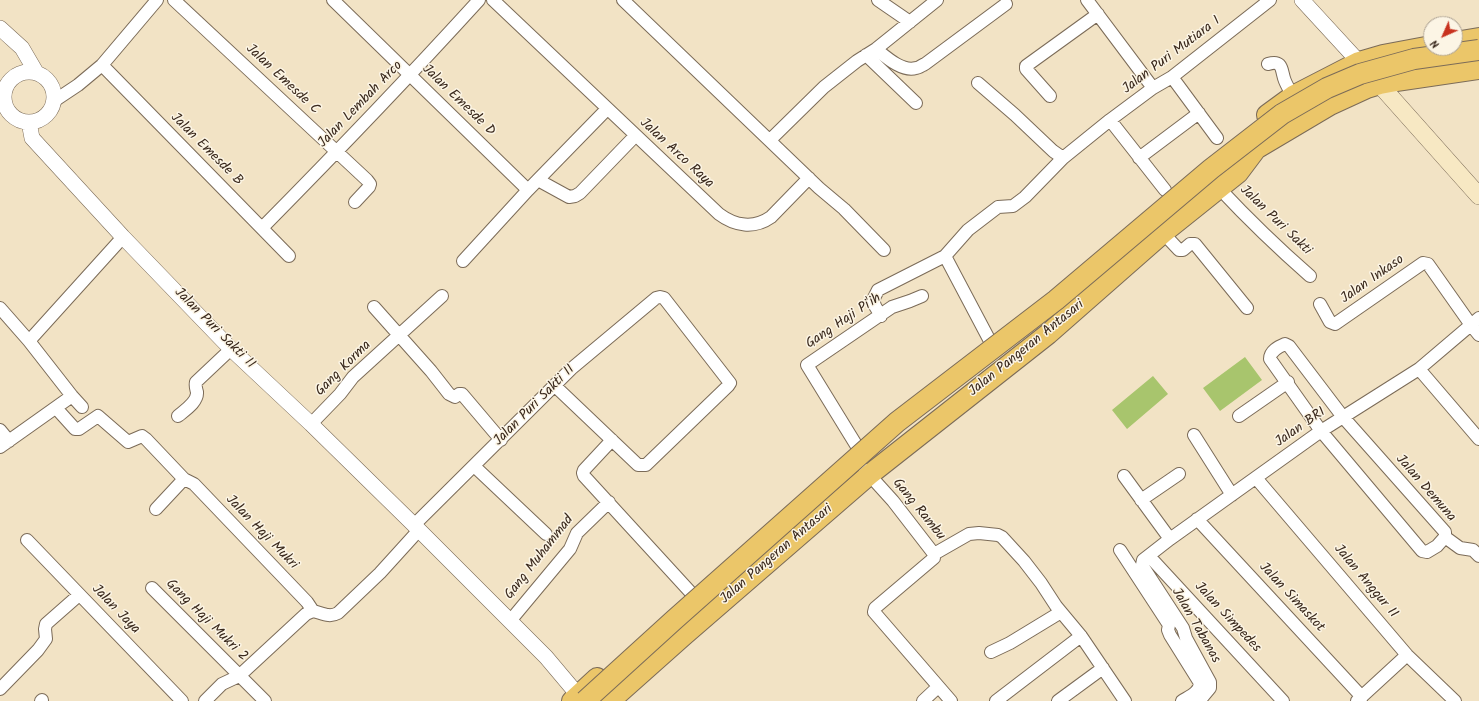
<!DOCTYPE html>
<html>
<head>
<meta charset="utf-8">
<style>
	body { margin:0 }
	#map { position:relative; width:1479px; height:701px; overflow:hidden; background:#f2e3c5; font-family:Kalam,sans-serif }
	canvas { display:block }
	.north { position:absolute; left:1423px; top:16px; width:40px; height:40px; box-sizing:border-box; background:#fcf5e5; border:1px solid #afa495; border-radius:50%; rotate:225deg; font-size:11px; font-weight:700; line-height:16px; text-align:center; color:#3b2a1e }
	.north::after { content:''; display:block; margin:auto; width:14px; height:18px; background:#c8321e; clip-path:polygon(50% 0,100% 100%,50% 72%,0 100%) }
</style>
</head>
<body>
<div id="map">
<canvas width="1479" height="701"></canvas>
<div class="north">N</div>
</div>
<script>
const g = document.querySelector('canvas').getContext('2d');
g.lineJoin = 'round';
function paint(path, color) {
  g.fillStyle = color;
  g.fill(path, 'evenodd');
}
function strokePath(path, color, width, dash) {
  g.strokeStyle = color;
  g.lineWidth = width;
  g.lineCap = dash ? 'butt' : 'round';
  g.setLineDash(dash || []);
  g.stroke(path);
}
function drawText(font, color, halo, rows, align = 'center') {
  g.font = font + ' Kalam,sans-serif';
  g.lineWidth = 3;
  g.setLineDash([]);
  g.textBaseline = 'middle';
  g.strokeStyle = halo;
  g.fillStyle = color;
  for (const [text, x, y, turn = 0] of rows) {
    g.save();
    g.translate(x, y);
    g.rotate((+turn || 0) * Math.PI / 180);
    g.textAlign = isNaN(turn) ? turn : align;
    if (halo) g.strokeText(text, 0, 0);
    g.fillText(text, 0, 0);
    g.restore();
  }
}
paint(new Path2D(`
	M 1245,357 L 1262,380 L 1220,411 L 1203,388 Z
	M 1153,376 L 1168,394 L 1127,429 L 1112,410 Z`), '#a8c56d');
const minor = new Path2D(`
	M 174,0 L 367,180 L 370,184 L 369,187 L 355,202
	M 333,0 L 528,190
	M 493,0 L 719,214 C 735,226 754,229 771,217 L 809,178
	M 623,0 L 819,188 L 844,209 L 884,250
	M 878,0 L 910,22
	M 1087,0 L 1153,88
	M 876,49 C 886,57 902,72 916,68 C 919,68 922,65 925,64 L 1006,4
	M 866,55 L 916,103
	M 1268,64 C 1284,59 1281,72 1285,81 C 1287,86 1290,91 1293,96
	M 102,65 L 289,256
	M 1172,77 L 1217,138
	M 978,83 L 1015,115 L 1053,151 L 1063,158
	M 1050,96 L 1026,69 L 1026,66 L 1098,14
	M 54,101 L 78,85 L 102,65 L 157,0
	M 1110,120 L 1165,190
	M 770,140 L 824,87 L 857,61 L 876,49 L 937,0
	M 1139,158 L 1199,113
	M 538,180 L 569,197 L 575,196 L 580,193 L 635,136
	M 1219,188 C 1248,219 1278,248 1310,276
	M 262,228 C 336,153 408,78 479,0
	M 1163,233 L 1179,250 L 1183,250 L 1190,244 L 1195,244 L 1247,308
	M 945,256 L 991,343
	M 463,261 L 528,190 L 607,109
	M 1320,304 L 1330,322 L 1335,324 L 1423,263 L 1428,264 L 1471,325 L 1479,335
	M 374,307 L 431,371 L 449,394 L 455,397 L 459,394 L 462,394 L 501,440
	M 0,308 L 29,341 L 72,396 L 82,407
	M 881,316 L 875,306 L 873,300 L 878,290 L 945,256 L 968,230 L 998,207 L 1013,206 L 1025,197 L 1063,158 L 1110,120 L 1153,88 L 1172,77 L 1270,0
	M 29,341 L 123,237
	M 1285,344 L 1289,346 L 1343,417 L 1445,532 L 1445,537 L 1437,546 L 1427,552 L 1422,551 L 1321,431 L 1270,359 C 1270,351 1278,347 1285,344 Z
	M 1419,369 L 1479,439
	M 56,408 L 75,429 L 79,429 L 98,416 L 128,442 L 142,436 L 146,439 L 184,479 L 194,484 L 307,602 L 313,611
	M 178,416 C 185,410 198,402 197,392 C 196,388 195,386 196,382 L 231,349
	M 1239,416 L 1288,382
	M 311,424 L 340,394 L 353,377 L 442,296
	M 0,430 L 9,441
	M 1194,435 L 1232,495
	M 612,440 L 584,470 L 583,473 L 584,476 L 693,595
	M 0,447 L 72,396
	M 858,448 L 807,365 L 892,307 L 910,301 L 922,296
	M 474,466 L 546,534
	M 865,470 L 893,501 L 934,554 L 934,558 L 875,608 L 874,612 L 951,701
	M 1124,476 L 1170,539
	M 1256,478 L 1407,655 L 1455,701
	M 1141,500 L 1179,474
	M 156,509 L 184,479
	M 1197,519 L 1362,697
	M 414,525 L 571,369 L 656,298 L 660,297 L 664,298 L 730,383 L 728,386 L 646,465 L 638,465 L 555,386
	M 1445,537 L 1460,548 L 1473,550 L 1479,556
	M 27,540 L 182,701
	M 1120,550 L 1169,625 L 1168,630 L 1170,635 L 1200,683 C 1199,693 1190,696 1182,701
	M 934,554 L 969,534 L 979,533 L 998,535 L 1002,537 L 1024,561 L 1041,583 L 1056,606 L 1081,636 L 1125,701
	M 1149,556 L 1283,701
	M 152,588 L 265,701
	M 510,621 L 570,549 L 577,533 L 609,502
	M 991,652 L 1010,643 L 1061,612
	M 0,689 L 38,650 L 46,639 L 45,629 L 46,624 L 79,595
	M 41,701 L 42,700
	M 205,701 L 222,684 L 239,676 L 306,614 L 313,611 C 322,613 329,618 338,613 L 380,573 L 419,530
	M 923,701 L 938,687
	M 996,701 L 1081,636
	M 1058,701 L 1103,668
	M 1200,701 L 1200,700 L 1210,688 L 1210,682 L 1186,638 L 1183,628 L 1142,565 L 1143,560 L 1170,539 L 1321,431 L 1419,369 L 1479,318
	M 1357,701 L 1407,655`);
const tertiary = new Path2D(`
	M 1302,0 L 1359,62
	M 0,28 L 22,48 L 36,72
	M4 97a25 25 0 1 1 50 0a25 25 0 1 1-50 0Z
	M 29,122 L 32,138 L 123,237 L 231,349 L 311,424 L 414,525 L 546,657 L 578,695`);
const secondary = new Path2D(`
	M 1373,77 L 1479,196`);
const primary = new Path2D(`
	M 1455,42 L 1479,38
	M 1267,115 L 1293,96 L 1359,62 L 1383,55 L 1431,46
	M 1244,156 L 1330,105 L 1367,88 L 1380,84 L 1396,81 L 1479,69
	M 572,701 L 597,678
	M 610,701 L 683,636 L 869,475 L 1048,334 L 1163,233 L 1238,173 L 1256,149`);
strokePath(minor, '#7b6b58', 14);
strokePath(tertiary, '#7b6b58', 16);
strokePath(secondary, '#7b6b58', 18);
strokePath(primary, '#7b6b58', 22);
strokePath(minor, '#fff', 12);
strokePath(tertiary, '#fff', 15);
strokePath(secondary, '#f7e8c3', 17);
strokePath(primary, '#ebc669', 20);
const primaryBridge = new Path2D(`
	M 585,701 L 674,620 L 897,422 L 1056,300 L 1211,169 L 1282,114 L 1327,88 L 1360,74 L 1414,59 L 1479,50`);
strokePath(primaryBridge, '#7b6b58', 22, []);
strokePath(primaryBridge, '#ebc669', 20);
drawText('14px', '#3b2a1e', '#fcf5e5', [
	["Jalan Puri Mutiara I",1172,56,-37],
	["Jalan Emesde C",282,80,43],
	["Jalan Emesde D",458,101,44],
	["Jalan Lembah Arco",361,105,-46],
	["Jalan Emesde B",206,150,45],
	["Jalan Arco Raya",676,154,43],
	["Jalan Puri Sakti",1275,221,44],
	["Jalan Inkaso",1373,280,-35],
	["Gang Haji Pi'ih",844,322,-34],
	["Jalan Puri Sakti II",214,329,45],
	["Jalan Pangeran Antasari",1027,349,-39],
	["Gang Korma",344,369,-45],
	["Jalan Puri Sakti II",535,406,-45],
	["Jalan BRI",1301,428,-35],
	["Jalan Demuna",1425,489,49],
	["Gang Rambu",918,510,51],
	["Jalan Haji Mukri",261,533,46],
	["Jalan Pangeran Antasari",777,555,-41],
	["Gang Muhammad",540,558,-52],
	["Jalan Anggur II",1365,582,50],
	["Jalan Simaskot",1291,598,47],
	["Jalan Jaya",115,610,46],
	["Jalan Simpedes",1227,618,47],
	["Gang Haji Mukri 2",206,621,45],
	["Jalan Tabanas",1195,626,60]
]);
</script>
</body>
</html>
